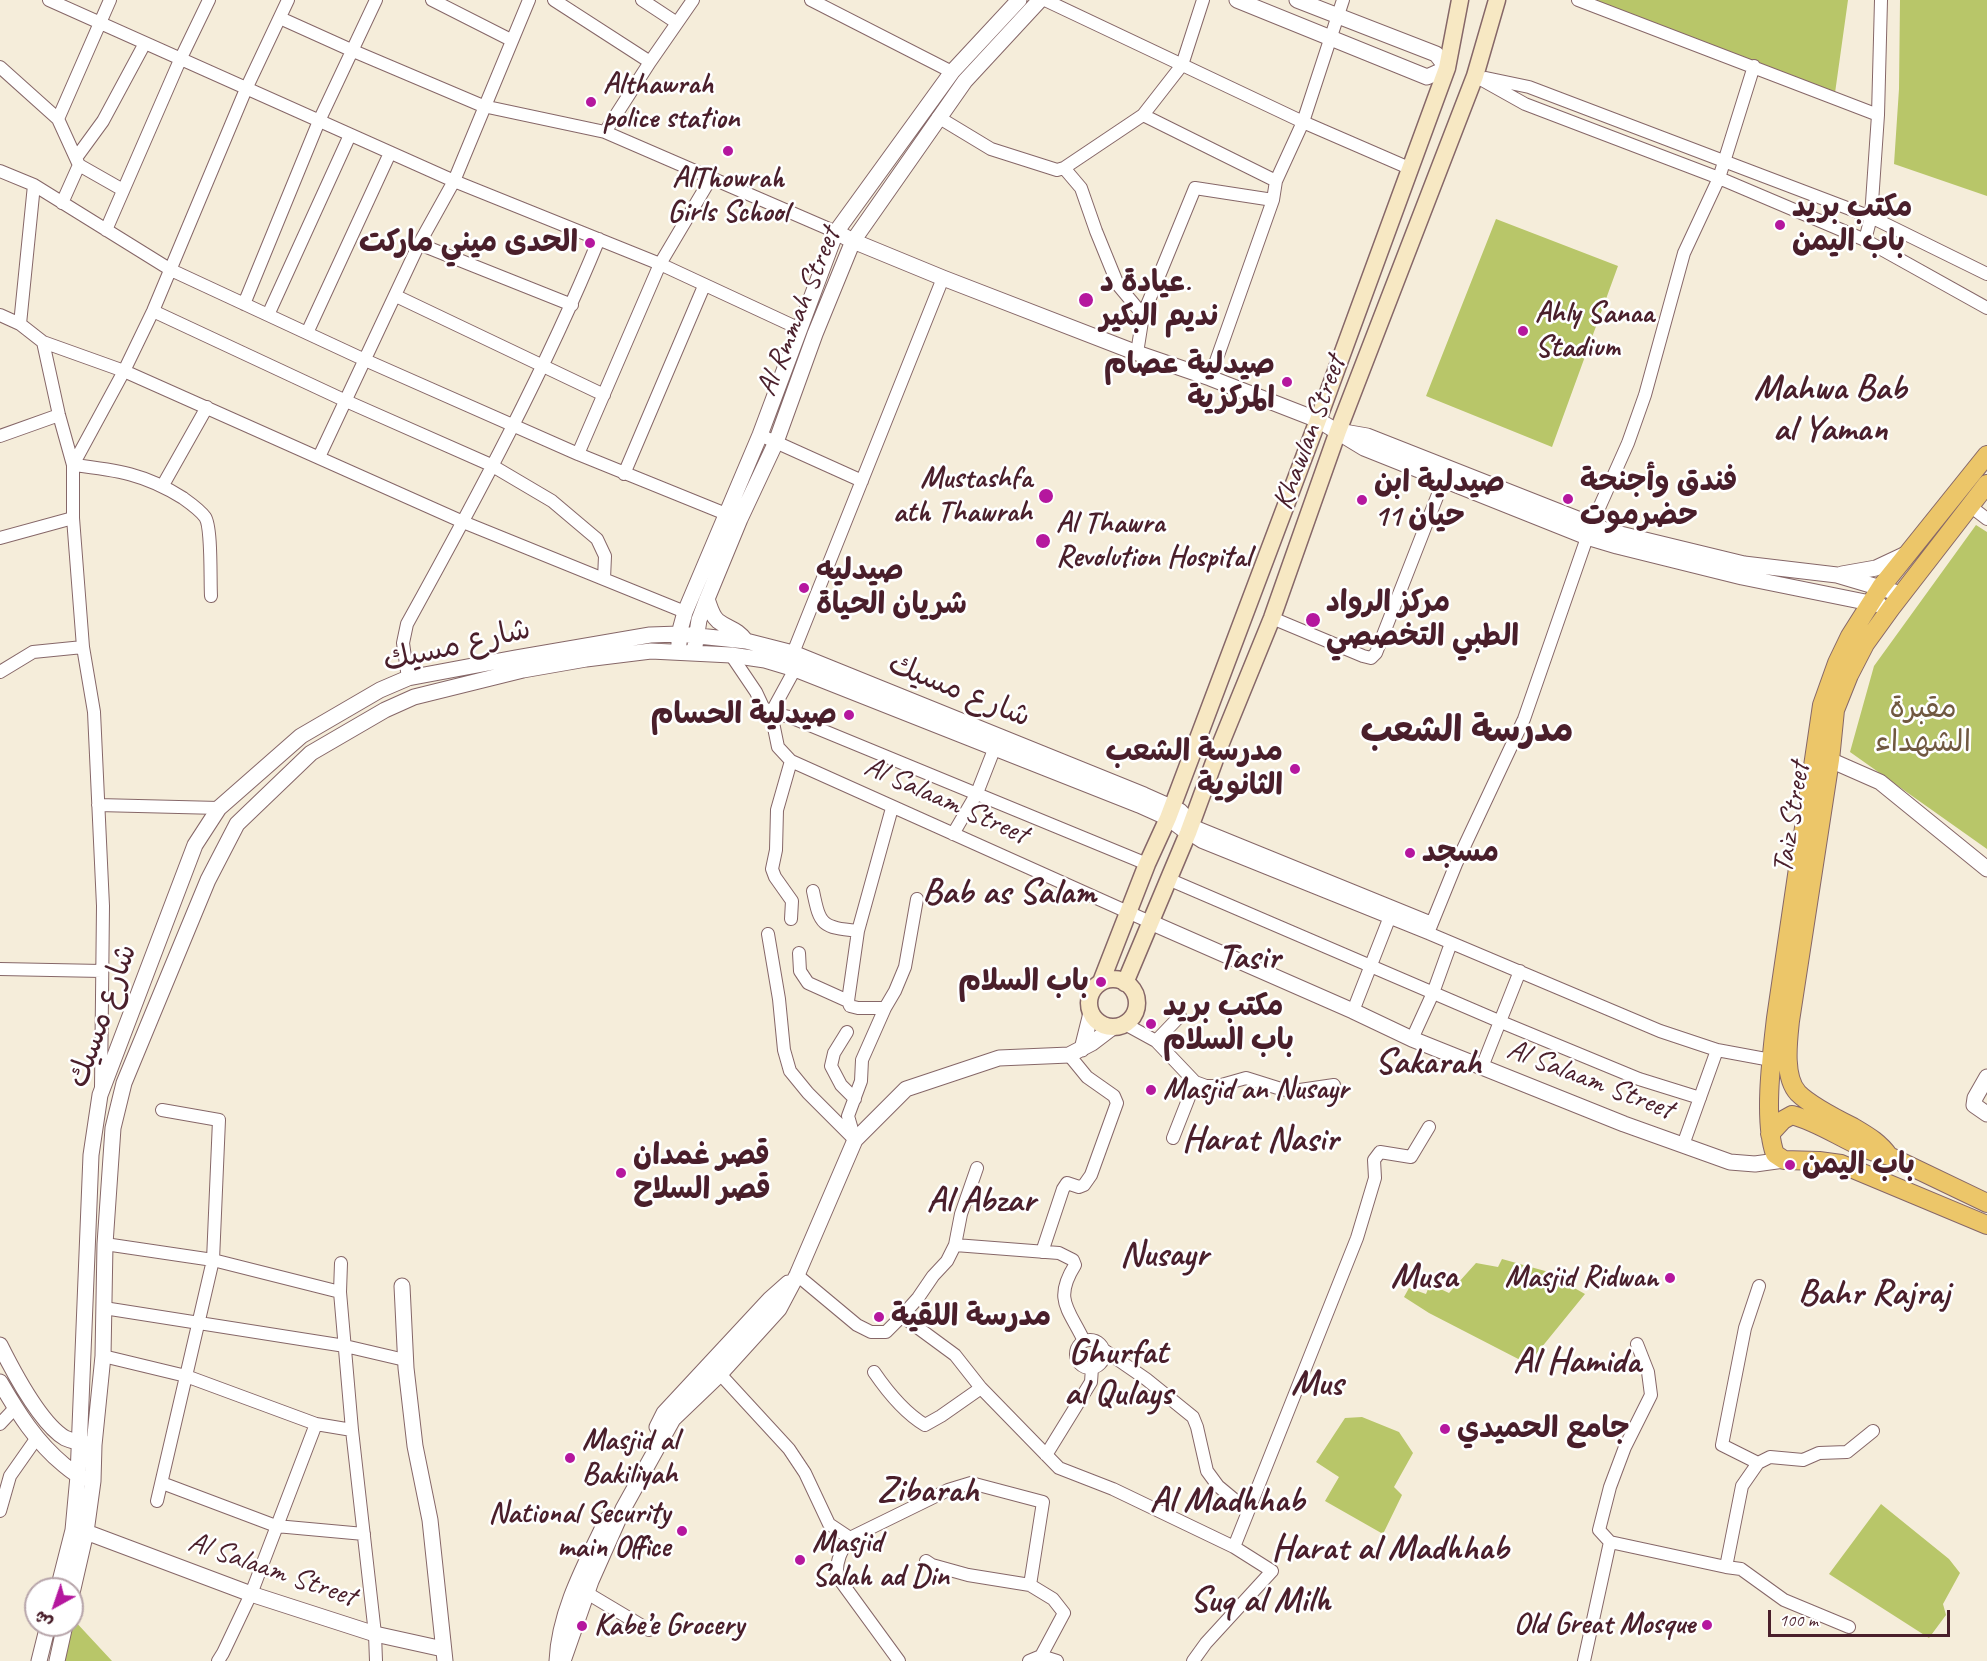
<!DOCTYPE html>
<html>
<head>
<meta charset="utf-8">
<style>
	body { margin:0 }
	#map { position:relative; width:1987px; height:1661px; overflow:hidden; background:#f5edda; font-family:Caveat,"Playpen Sans Arabic",sans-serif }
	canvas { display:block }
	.north { position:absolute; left:24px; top:1577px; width:60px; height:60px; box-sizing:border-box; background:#fff; border:2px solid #b7a5aa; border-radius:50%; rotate:220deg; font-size:16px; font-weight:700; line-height:24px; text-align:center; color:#4a1f2b }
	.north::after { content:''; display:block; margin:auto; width:21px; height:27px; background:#b5179e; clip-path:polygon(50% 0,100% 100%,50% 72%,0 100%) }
	.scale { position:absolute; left:1768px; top:1610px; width:182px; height:27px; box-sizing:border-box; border:3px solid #4a1f2b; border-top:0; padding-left:8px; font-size:18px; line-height:21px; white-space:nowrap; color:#4a1f2b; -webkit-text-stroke:4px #fff; paint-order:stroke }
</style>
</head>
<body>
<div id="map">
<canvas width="1987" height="1661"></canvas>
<div class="north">ش</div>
<div class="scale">100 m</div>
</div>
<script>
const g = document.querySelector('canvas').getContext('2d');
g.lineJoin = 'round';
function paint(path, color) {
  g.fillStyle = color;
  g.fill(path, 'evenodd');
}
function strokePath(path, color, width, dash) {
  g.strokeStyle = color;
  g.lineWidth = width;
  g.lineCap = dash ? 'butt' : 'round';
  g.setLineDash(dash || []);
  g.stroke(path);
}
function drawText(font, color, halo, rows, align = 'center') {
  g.font = font + ' Caveat,"Playpen Sans Arabic",sans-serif';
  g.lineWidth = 5;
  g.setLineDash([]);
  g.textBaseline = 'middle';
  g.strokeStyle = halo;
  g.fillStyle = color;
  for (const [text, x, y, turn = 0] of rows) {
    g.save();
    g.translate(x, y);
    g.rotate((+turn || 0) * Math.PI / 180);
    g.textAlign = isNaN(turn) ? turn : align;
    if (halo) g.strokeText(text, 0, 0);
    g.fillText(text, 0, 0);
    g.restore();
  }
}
paint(new Path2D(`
	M 1587,0 L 1848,0 L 1835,93 Z
	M 1900,0 L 1987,0 L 1987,196 L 1894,164 L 1899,89 Z
	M 1496,219 L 1618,266 L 1552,447 L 1426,396 Z
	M 1976,525 L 1987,532 L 1987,849 L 1850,752 L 1874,666 Z
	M 1502,1259 L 1563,1276 L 1562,1281 L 1585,1294 L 1528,1364 L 1429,1313 L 1404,1297 L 1409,1288 L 1426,1294 L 1430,1284 L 1449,1293 L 1476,1263 L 1498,1267 Z
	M 1362,1417 L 1399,1432 L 1413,1453 L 1394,1487 L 1402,1495 L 1383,1534 L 1325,1501 L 1339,1477 L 1316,1462 L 1345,1418 Z
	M 1881,1504 L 1949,1559 L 1960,1573 L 1943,1604 L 1946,1615 L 1929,1638 L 1829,1574 Z
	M 73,1619 L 112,1661 L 65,1661 Z`), '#b8c669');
const minor = new Path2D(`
	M 49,0 L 454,181 L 660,264 L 800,329
	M 432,0 L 511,40
	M 554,0 L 650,62
	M 642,0 L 677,23
	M 811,0 L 952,72
	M 1045,0 L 1303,122 L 1409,168
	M 1578,0 L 1878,115
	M 280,18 L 351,50 L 483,106 L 605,132 L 836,232
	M 0,67 L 58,119 L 79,165 L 62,203
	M 1475,76 L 1525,104 L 1719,178 L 1865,240 L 1871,217 L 1878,115 L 1881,0
	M 1486,78 L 1529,87 L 1871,217 L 1987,274
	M 1143,115 L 1276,181
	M 938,117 L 991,149 L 1057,170 L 1064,168 L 1143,115 L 1182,65 L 1203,0
	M 58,119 L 110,0
	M 605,132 L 650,62 L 693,0
	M 76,158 L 103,121 L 145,43
	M 79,165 L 123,190
	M 1064,168 L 1081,188 L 1096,231 L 1118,285 L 1143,315
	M 0,171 L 34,185 L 171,270 L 365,360 L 578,454 L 726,514
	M 106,230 L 180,60 L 209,0
	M 1865,240 L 1987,308
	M 419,244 L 572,305
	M 396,296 L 604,395
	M 244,304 L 319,121 L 376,0
	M 153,311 L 346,401 L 491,465 L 552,501 L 597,539 L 605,556 L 604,579
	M 0,315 L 20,324 L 43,342 L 124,371 L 463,522 L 685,612
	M 268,315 L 350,135
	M 20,324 L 34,185
	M 307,333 L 390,153
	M 43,342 L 59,415 L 73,465 C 117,470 145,474 183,498 C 190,503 200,510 205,517 C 212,527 210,580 211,596
	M 1137,353 L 1143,315 L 1195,188 L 1273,200
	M 1210,378 L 1273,200 L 1276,181 L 1303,122 L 1343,0
	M 760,435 L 862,481
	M 0,436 L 59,415
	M 578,454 L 660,264 L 711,178
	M 319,457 L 419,244 L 454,181 L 529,0
	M 624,474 L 704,286
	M 163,485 L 207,407
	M 1970,506 L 1987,519
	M 0,538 L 73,518
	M 1272,618 L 1363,656 L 1371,658 L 1376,653 L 1444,479
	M 793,653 L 943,278
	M 731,655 L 756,692 L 763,707 L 771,713 L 790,717 L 1147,864
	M 0,672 L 33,652 L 83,647
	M 408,678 L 403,643 L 407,624 C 476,499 545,371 599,239
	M 771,713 L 778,747 L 791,761 L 1150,922
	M 771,713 L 795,669
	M 791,761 L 777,810 L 776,850 L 772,869 L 775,877 L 792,901 L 791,919
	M 98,805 L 219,808
	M 1191,823 L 1196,827 L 1432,923
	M 1188,833 L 1202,842 L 1428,933 L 1660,1031 L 1717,1050 L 1771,1060
	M 953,834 L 977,793 L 995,747
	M 1168,879 L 1501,1022 L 1639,1079 L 1700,1098
	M 813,891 C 820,926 822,927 858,931
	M 1428,933 L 1456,864 L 1524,719 L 1591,526 L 1628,443 L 1645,395 L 1684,253 L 1719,178 L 1754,66
	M 768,934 L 779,999 L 784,1050 L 790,1071 L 808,1093 L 855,1140 L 848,1116 L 861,1081 L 862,1060 L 885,1008 L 895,991 L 905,967 L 917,899
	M 799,953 L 800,971 L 808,983 L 848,1001
	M 0,969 L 102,971
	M 885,1008 L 858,1008 L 850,1006 L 848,1001 L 858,931 L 892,808
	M 1353,1011 L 1389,919
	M 1125,1024 L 1156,1041 L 1195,1082 L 1206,1086 L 1218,1086 L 1246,1078 L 1281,1089 L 1293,1091 L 1334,1085
	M 847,1032 L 834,1053 L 831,1066 L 841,1085 L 855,1099
	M 1412,1039 L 1433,993 L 1451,943
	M 1156,1041 L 1180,1016
	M 1482,1067 L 1520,971
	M 101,1087 L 103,906 L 94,712 L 83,647 L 73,518 L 73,465 L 124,371 L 153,311 L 246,89 L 288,0
	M 1173,1138 L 1195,1082
	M 1683,1145 L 1717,1050
	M 105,1244 L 213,1260 L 340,1292
	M 955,1245 L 1059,1253 L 1073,1260 L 1075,1265 C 1053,1300 1069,1309 1084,1341
	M 1042,1252 L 1063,1189 L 1067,1183 L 1079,1187 L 1084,1185 L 1091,1175 L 1117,1103 L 1114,1096 L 1087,1077 L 1069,1055
	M 341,1263 L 340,1292 L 352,1430 L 375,1634 L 376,1661
	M 797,1275 L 857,1325 L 871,1332 L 886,1332 L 902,1316 L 955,1355 L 981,1388 L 1059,1468 L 1113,1489 L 1234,1547 L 1272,1571 L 1206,1643 L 1193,1661
	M 104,1308 L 345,1346 L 405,1360
	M 902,1316 L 918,1298 L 933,1276 L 947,1261 L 955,1245 L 961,1214 L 977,1168
	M1076 1354a14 14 0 1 1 28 0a14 14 0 1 1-28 0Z
	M 1104,1350 L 1146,1379 L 1193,1417 L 1197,1427 L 1207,1471 L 1218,1486 L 1248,1511
	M 103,1356 L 186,1376 L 316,1424 L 352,1430
	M 874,1372 C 887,1391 905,1413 925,1425 L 941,1416 L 981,1388
	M 720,1374 L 789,1449 L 805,1473 L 829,1524 L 850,1538 L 948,1490 L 971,1483 L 1043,1502 L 1030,1585
	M 0,1424 L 15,1408
	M 1046,1455 L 1091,1382 L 1092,1368
	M 1758,1463 L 1770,1457 L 1803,1460 L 1819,1453 L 1847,1452 L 1873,1431
	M 162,1483 L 276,1526 L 364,1534
	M 157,1501 L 213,1260 L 219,1120 L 162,1110
	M 0,1511 L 10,1476 L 36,1439
	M 850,1538 C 841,1551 836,1560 837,1576 L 899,1661
	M 1610,1542 L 1599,1530 L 1610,1487 L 1625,1447 L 1651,1395 L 1648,1372 L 1637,1344
	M 1234,1547 L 1357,1238 L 1375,1178 L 1374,1160 L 1380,1152 L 1411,1157 L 1429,1127
	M 926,1561 L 932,1565 L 968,1575 L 1030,1585 L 1053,1599 L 1064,1613 L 1041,1656 L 1057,1661
	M 1726,1567 L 1741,1569 L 1784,1600 L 1849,1627
	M 587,1593 L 649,1630
	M 218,1661 L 223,1653 L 251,1594 L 316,1424
	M 1029,1661 L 1041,1656
	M 1584,1661 L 1610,1542 L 1726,1567 L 1742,1486 L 1758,1463 L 1722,1445 L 1745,1328 L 1759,1286`);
const tertiary = new Path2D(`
	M 1237,0 L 1427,77 L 1447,68 L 1436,54 L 1297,0
	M 836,232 L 853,241 L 943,278 L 1137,353 L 1210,378 L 1318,420 L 1364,448 L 1587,537 L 1617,546 L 1742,577 L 1880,605
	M 1344,432 L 1367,436 L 1608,531 L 1744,564 L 1837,575 L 1901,594
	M 1842,574 L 1876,568 L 1908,553
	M 707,599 C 710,607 712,616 718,621 C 730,630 736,628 746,641
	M 679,644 L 679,634 L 685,612 L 760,435 L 836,232 L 952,72 L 1019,0
	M 695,646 L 699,620 L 707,599 L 740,519 L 776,442 L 815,334 L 853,241 L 965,81 L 1040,0
	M 1830,760 L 1880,782 L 1987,869
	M 1150,922 L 1353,1011 L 1412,1039 L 1624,1124 L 1730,1162 L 1755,1164 L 1784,1160
	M 1082,1049 L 1091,1013
	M 1987,1077 L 1975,1098 L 1974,1105 L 1987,1114
	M 402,1286 L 406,1368 L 415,1446 L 430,1520 L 445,1661
	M 0,1345 C 13,1371 40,1423 65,1438 C 72,1441 81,1443 88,1444
	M 0,1382 C 18,1413 36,1442 64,1465 C 70,1470 76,1475 83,1478
	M 657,1427 L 664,1413 L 770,1299 L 788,1283
	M 86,1532 L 251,1594 L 375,1634 L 443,1649
	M 58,1589 L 73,1530 L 78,1476 L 91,1155 L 100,1095 L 195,845 L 219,808 L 301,736 L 380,690 L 408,678 L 515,658 L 650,635 L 679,634 L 746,641 L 793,653 L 1144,795 L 1180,811 L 1191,823
	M 72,1593 L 86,1532 L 93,1481 L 94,1445 L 103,1356 L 105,1244 L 113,1128 L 124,1083 L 208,880 L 237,824 L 311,753 L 385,710 L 414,697 L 523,670 L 586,659 L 651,651 L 731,655 L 765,660 L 795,669 L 1139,805 L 1168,818 L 1188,833
	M 39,1661 L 48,1625
	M 57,1661 L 65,1625
	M 557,1661 C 559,1611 586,1563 607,1519
	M 563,1661 L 591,1581 L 623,1509 L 673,1419 L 720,1374 L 779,1309 L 797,1275 L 855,1140 L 906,1089 L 999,1058 L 1069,1055 L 1092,1043 L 1113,1027`);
const secondary = new Path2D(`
	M1089 1003a24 24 0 1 1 48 0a24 24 0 1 1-48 0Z
	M 1101,982 L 1147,864 L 1168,818 L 1318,420 L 1447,68 L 1460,0
	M 1125,983 L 1188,833 L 1221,743 L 1272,618 L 1338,431 L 1475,76 L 1497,0`);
const primary = new Path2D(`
	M 1987,455 L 1881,587 L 1850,636 L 1837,663 L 1822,705 L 1776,1018 C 1772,1053 1763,1121 1775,1154 L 1784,1160 L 1819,1161 L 1841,1164 L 1987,1225
	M 1770,1134 L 1783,1120 L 1792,1115 C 1826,1124 1854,1149 1889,1156 L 1987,1203
	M 1889,1156 C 1879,1142 1868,1136 1853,1127 C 1837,1119 1811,1106 1798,1093 C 1783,1077 1788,1040 1790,1021 L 1830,760 L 1835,710 L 1849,675 L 1865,644 L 1891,608 L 1987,484`);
strokePath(minor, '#866768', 14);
strokePath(tertiary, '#866768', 17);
strokePath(secondary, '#866768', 19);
strokePath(primary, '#866768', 20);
strokePath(minor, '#fff', 12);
strokePath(tertiary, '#fff', 15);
strokePath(secondary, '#f7e8c3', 16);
strokePath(primary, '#ecc669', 18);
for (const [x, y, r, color] of [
	[591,102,6,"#b5179e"],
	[728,151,6,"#b5179e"],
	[1780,225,6,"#b5179e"],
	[590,243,6,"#b5179e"],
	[1086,300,8,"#b5179e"],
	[1523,331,6,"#b5179e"],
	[1287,382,6,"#b5179e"],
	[1046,496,8,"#b5179e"],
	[1568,499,6,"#b5179e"],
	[1362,500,6,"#b5179e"],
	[1043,541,8,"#b5179e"],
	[804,588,6,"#b5179e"],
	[1313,620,8,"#b5179e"],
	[849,715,6,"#b5179e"],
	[1295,769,6,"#b5179e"],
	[1410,853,6,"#b5179e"],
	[1101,982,6,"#b5179e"],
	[1151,1024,6,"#b5179e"],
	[1151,1090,6,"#b5179e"],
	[1790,1165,6,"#b5179e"],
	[621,1173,6,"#b5179e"],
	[1670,1278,6,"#b5179e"],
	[879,1317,6,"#b5179e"],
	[1445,1429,6,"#b5179e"],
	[570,1458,6,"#b5179e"],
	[682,1531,6,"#b5179e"],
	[800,1560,6,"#b5179e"],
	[1707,1625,6,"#b5179e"],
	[582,1626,6,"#b5179e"]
]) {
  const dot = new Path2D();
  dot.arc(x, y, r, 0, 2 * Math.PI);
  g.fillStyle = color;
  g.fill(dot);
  strokePath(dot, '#fff', 2);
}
drawText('bold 30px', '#4a1f2b', '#fff', [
	["Althawrah",603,85],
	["police station",603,119],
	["AlThowrah",728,179,"center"],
	["Girls School",728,213,"center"],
	["مكتب بريد",1792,208],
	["باب اليمن",1792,242],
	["الحدى ميني ماركت",578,243,"right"],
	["عيادة د.",1100,283],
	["نديم البكير",1100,317],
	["Ahly Sanaa",1535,314],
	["Stadium",1535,348],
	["صيدلية عصام",1275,365,"right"],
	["المركزية",1275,399,"right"],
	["Mustashfa",1032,479,"right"],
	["ath Thawrah",1032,513,"right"],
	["فندق وأجنحة",1580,482],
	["حضرموت",1580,516],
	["صيدلية ابن",1374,483],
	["حيان 11",1374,517],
	["Al Thawra",1056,524],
	["Revolution Hospital",1056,558],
	["صيدليه",816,571],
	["شريان الحياة",816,605],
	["مركز الرواد",1326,603],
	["الطبي التخصصي",1326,637],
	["صيدلية الحسام",837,715,"right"],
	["مدرسة الشعب",1283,752,"right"],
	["الثانوية",1283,786,"right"],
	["مسجد",1422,853],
	["باب السلام",1089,982,"right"],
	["مكتب بريد",1163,1007],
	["باب السلام",1163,1041],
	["Masjid an Nusayr",1163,1090],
	["قصر غمدان",633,1156],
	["قصر السلاح",633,1190],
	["باب اليمن",1802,1165],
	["Masjid Ridwan",1658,1278,"right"],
	["مدرسة اللقية",891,1317],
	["جامع الحميدي",1457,1429],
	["Masjid al",582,1441],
	["Bakiliyah",582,1475],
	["National Security",670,1514,"right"],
	["main Office",670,1548,"right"],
	["Masjid",812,1543],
	["Salah ad Din",812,1577],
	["Old Great Mosque",1695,1625,"right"],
	["Kabe’e Grocery",594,1626]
], 'left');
drawText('30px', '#4a1f2b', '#fff', [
	["Al Rmmah Street",799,312,-68],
	["Khawlan Street",1310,433,-70],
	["شارع مسيك",457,646,-13],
	["شارع مسيك",959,691,22],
	["Al Salaam Street",946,801,24],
	["Taiz Street",1792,818,-81],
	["شارع مسيك",103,1016,-70],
	["Al Salaam Street",1590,1080,21],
	["Al Salaam Street",272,1570,19]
]);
drawText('30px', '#705941', '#fff', [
	["مقبرة",1923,709],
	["الشهداء",1923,743]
]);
drawText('bold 36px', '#4a1f2b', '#fff', [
	["Mahwa Bab",1830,390],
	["al Yaman",1830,431],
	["مدرسة الشعب",1467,732],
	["Bab as Salam",1009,894],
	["Tasir",1249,959],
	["Sakarah",1428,1064],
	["Harat Nasir",1260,1141],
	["Al Abzar",981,1202],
	["Nusayr",1164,1256],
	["Musa",1424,1278],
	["Bahr Rajraj",1874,1295],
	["Ghurfat",1118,1354],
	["al Qulays",1118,1395],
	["Al Hamida",1577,1363],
	["Mus",1317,1385],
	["Zibarah",928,1492],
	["Al Madhhab",1227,1502],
	["Harat al Madhhab",1390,1550],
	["Suq al Milh",1260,1602]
]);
</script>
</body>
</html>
